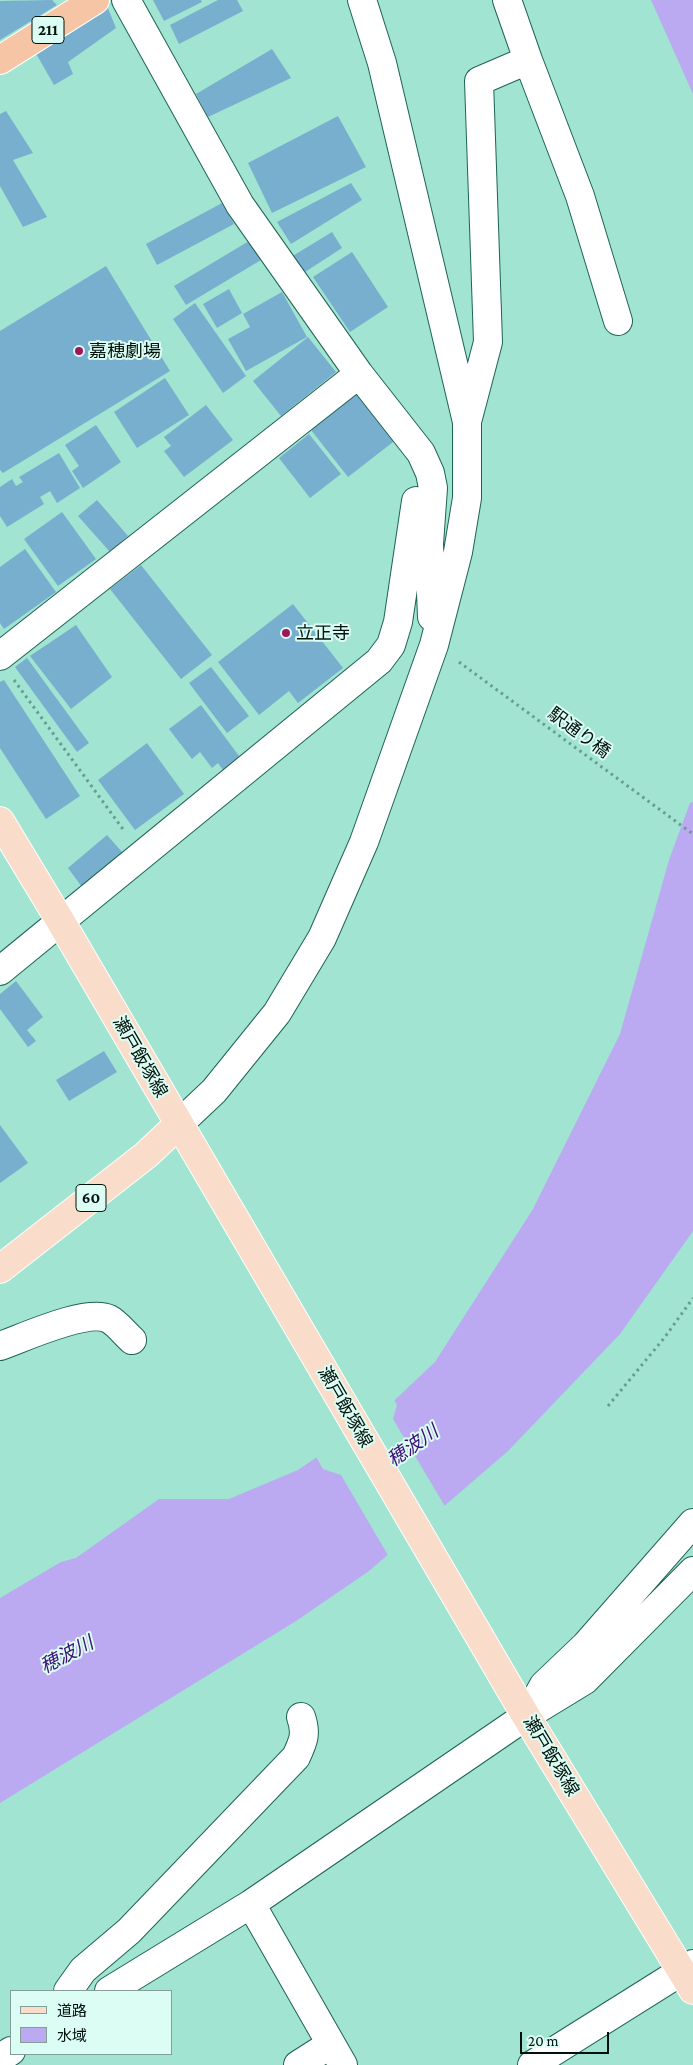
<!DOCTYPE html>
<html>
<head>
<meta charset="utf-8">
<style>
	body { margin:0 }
	#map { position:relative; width:693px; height:2065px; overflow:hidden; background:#a0e4d1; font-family:"Crimson Pro","Noto Sans JP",serif }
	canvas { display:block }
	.legend { position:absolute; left:10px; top:1990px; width:162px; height:65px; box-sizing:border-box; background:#dcfdf3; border:1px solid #849f97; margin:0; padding:6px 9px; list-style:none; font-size:15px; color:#00120c }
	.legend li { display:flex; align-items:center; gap:10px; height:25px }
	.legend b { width:25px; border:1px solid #849f97 }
	.scale { position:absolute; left:520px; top:2032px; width:89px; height:22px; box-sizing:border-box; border:2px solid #00120c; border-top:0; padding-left:6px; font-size:15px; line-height:18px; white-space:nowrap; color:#00120c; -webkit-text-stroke:4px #dcfdf3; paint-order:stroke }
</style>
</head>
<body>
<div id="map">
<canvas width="693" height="2065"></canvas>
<ul class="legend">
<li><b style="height:6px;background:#f9dcc9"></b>道路</li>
<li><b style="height:14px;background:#bba9f2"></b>水域</li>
</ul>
<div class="scale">20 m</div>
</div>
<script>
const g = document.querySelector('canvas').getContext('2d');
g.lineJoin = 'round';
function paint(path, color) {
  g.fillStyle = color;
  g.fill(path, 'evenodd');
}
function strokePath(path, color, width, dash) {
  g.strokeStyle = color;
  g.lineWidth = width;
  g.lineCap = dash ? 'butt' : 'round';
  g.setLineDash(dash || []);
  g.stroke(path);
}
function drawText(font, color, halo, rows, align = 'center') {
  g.font = font + ' "Crimson Pro","Noto Sans JP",serif';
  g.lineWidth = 4;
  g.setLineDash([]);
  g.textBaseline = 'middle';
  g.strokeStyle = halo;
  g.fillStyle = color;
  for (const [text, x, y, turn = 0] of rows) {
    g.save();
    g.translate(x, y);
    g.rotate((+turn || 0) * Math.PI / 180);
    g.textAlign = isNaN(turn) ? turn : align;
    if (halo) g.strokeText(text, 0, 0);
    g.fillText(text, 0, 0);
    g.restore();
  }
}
paint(new Path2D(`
	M 651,0 L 693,0 L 693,94 Z
	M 693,802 L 693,1231 L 620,1334 L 508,1451 L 369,1571 L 296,1621 L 0,1803 L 0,1598 L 61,1562 L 76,1558 L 159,1499 L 229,1499 L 298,1470 L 379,1415 L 435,1362 L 533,1209 L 620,1034 L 669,860 L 690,803 Z`), '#bba9f2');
paint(new Path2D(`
	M 393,1398 L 397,1405 L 393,1419 L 446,1508 L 389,1557 L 341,1475 L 323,1469 L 315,1455 L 377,1413 Z`), '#a0e4d1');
paint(new Path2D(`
	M 52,0 L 57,5 L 0,40 L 0,1 Z
	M 153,0 L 201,0 L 202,2 L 164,21 Z
	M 218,0 L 237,0 L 243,11 L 179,44 L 170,25 Z
	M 107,6 L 116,28 L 68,62 L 73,74 L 54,85 L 34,50 Z
	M 272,49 L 291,78 L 208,117 L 196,94 Z
	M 6,111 L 33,153 L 13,160 L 47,217 L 23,227 L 0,186 L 0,114 Z
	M 338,116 L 366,167 L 272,213 L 248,163 Z
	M 351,183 L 362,200 L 291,244 L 277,222 Z
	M 222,203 L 234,224 L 157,265 L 146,244 Z
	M 332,232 L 342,248 L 305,272 L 291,257 Z
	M 249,241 L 261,260 L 186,305 L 174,286 Z
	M 352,252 L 388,307 L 350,332 L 313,277 Z
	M 106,266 L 170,371 L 3,473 L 0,470 L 0,331 Z
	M 229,289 L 242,313 L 217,328 L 203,304 Z
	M 282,292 L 307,337 L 246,371 L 228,339 L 250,327 L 243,314 Z
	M 195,303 L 246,376 L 223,393 L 173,319 Z
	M 308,337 L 336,372 L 281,416 L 253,381 Z
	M 165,378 L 189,415 L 137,448 L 114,412 Z
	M 359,391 L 397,439 L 348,477 L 311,430 Z
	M 206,405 L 233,440 L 184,477 L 164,451 L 171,446 L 164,437 Z
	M 96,425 L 121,462 L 83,488 L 72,471 L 79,466 L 65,445 Z
	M 309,434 L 341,474 L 310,498 L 279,458 Z
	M 59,453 L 80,488 L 57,503 L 50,491 L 40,497 L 44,504 L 7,527 L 0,516 L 0,487 L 12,479 L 16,486 L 23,482 L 19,477 Z
	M 97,500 L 128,536 L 110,552 L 78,516 Z
	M 62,512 L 96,559 L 58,586 L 24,539 Z
	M 25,549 L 56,592 L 4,629 L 0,623 L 0,567 Z
	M 141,565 L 212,655 L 181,679 L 110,589 Z
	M 293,604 L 343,668 L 298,703 L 289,691 L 259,715 L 218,662 Z
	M 76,625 L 112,677 L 71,709 L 30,656 Z
	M 27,658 L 89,743 L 77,752 L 15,667 Z
	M 211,667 L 249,716 L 227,733 L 189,683 Z
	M 4,680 L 80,796 L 46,819 L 0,748 L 0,682 Z
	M 201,705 L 242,760 L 225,773 L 218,763 L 212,768 L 200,752 L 192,759 L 169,729 Z
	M 147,743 L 184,794 L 135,830 L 98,780 Z
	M 107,835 L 123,853 L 82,887 L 68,868 Z
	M 16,981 L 43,1017 L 27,1030 L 36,1041 L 28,1047 L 0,1009 L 0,994 Z
	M 104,1051 L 117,1072 L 69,1101 L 56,1080 Z
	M 0,1125 L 28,1163 L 0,1183 Z`), '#78afcf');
const minor = new Path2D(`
	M 126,0 L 240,205 L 359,374 L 421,453 L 430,473 L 433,488 L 429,544 L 432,617
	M 507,0 L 528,60
	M 468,418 L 488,342 L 479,81 L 528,60 L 580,196 L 618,321
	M 0,656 L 359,374
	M 0,971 L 379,661 L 391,645 L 398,622 L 416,501
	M 179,1124 L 214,1091 L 277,1013 L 322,938 L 364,842 L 434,645 L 458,552 L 467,498 L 467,422 L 382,63 L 362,0
	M 0,1346 C 23,1338 87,1308 109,1319 C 117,1323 125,1334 132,1340
	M 531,1708 L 544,1685 L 586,1645 L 693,1523
	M 68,1991 L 83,1970 L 129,1931 L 296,1757 C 303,1742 307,1734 301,1717
	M 109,1991 L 251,1904
	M 0,2058 L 11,2051
	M 298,2065 L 331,2044
	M 343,2065 L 251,1904 L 526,1716 L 585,1680 L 693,1571
	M 532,2065 L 693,1964`);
const major = new Path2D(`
	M 0,821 L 61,922 L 526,1716 L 693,1990
	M 0,1269 L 146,1155 L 179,1124`);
const highway = new Path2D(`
	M 0,60 L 95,0`);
strokePath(minor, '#1e6454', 30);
strokePath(major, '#fff', 30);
strokePath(highway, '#fff', 30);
strokePath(new Path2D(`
	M 459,662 L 693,834
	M 14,680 L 125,832
	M 608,1406 L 665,1337 L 693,1298`), '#699c8e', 3, [2.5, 4]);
strokePath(minor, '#fff', 28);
strokePath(major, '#f9dcc9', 28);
strokePath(highway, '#f5c5a5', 28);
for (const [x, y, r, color] of [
	[79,351,5,"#a01560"],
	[286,633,5,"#a01560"]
]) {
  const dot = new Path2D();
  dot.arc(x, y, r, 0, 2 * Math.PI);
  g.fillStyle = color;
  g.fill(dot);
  strokePath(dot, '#dcfdf3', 2);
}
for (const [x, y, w] of [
	[48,30,32],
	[91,1198,30]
]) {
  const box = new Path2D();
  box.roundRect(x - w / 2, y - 13.5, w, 27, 4);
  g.fillStyle = '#dcfdf3';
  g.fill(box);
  strokePath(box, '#00120c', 1);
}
drawText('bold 16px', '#00120c', null, [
	["211",48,30],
	["60",91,1198]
]);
drawText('18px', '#00120c', '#dcfdf3', [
	["嘉穂劇場",89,351],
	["立正寺",296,633]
], 'left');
drawText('18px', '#00120c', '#dcfdf3', [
	["駅通り橋",579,733,36],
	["瀬戸飯塚線",140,1057,60],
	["瀬戸飯塚線",345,1407,60],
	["瀬戸飯塚線",551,1756,59]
]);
drawText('italic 19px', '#3d0e79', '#dcfdf3', [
	["穂波川",413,1446,-35],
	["穂波川",67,1655,-28]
]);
</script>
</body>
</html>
